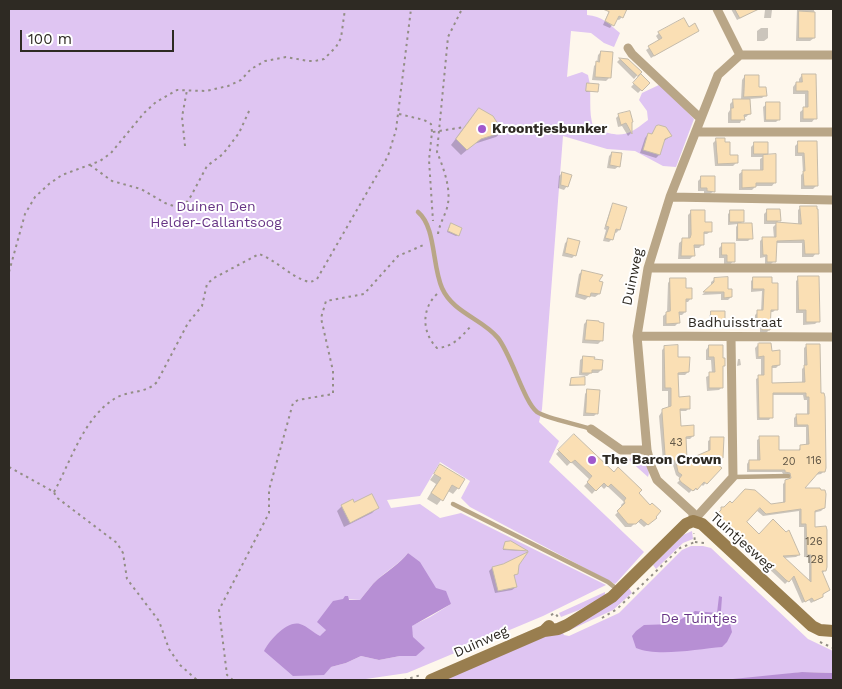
<!DOCTYPE html>
<html>
<head>
<meta charset="utf-8">
<style>
	body { margin:0 }
	#map { position:relative; width:842px; height:689px; overflow:hidden; background:#fef7ec; font-family:"Work Sans",sans-serif }
	canvas { display:block }
	.frame { position:absolute; inset:0; border:10px solid #2e2a23; pointer-events:none }
	.scale { position:absolute; left:20px; top:30px; width:154px; height:22px; box-sizing:border-box; border:2px solid #2e2a23; border-top:0; padding-left:6px; font-size:15px; line-height:18px; white-space:nowrap; color:#2e2a23; -webkit-text-stroke:4px #fff; paint-order:stroke }
</style>
</head>
<body>
<div id="map">
<canvas width="842" height="689"></canvas>
<div class="frame"></div>
<div class="scale">100 m</div>
</div>
<script>
const g = document.querySelector('canvas').getContext('2d');
g.lineJoin = 'round';
function paint(path, color) {
  g.fillStyle = color;
  g.fill(path, 'evenodd');
}
function strokePath(path, color, width, dash) {
  g.strokeStyle = color;
  g.lineWidth = width;
  g.lineCap = dash ? 'butt' : 'round';
  g.setLineDash(dash || []);
  g.stroke(path);
}
function drawText(font, color, halo, rows, align = 'center') {
  g.font = font + ' "Work Sans",sans-serif';
  g.lineWidth = 4;
  g.setLineDash([]);
  g.textBaseline = 'middle';
  g.strokeStyle = halo;
  g.fillStyle = color;
  for (const [text, x, y, turn = 0] of rows) {
    g.save();
    g.translate(x, y);
    g.rotate((+turn || 0) * Math.PI / 180);
    g.textAlign = isNaN(turn) ? turn : align;
    if (halo) g.strokeText(text, 0, 0);
    g.fillText(text, 0, 0);
    g.restore();
  }
}
paint(new Path2D(`
	M 9,9 L 587,9 L 587,15 C 602,16 609,24 620,33 L 614,47 L 604,43 L 591,33 L 571,31 L 567,77 L 582,72 L 588,75 C 593,94 587,111 594,129 C 621,137 625,138 648,120 L 647,111 L 639,100 L 642,93 L 661,84 L 694,119 L 676,167 L 663,166 L 635,151 L 607,149 L 563,136 L 542,409 L 539,422 L 559,441 L 549,462 L 644,552 L 617,582 L 615,584 L 470,507 L 461,498 L 470,481 L 440,462 L 420,496 L 387,500 L 391,508 L 420,504 L 440,518 L 461,513 L 606,585 L 543,616 L 407,673 L 359,680 L 9,680 ZM 408,553 L 436,589 L 451,604 L 430,617 L 411,626 L 416,656 L 400,656 L 379,660 L 361,656 L 346,663 L 331,667 L 299,624 L 320,637 L 326,630 L 343,599 L 360,600 C 366,593 371,585 378,579 C 388,570 399,564 408,553 Z
	M 633,455 L 639,455 C 646,459 651,470 648,477 L 629,460 Z
	M 692,531 L 693,539 L 683,543 L 656,569 L 653,565 L 683,535 Z
	M 691,546 L 703,546 L 711,548 L 808,639 L 833,651 L 833,673 L 802,672 L 746,680 L 444,680 L 553,633 L 562,631 L 564,635 L 569,636 L 619,613 L 682,550 Z
	M 629,588 L 632,593 L 613,610 L 568,631 Z
	M 605,592 L 605,596 L 579,610 L 561,617 L 559,613 Z`), '#dfc5f2');
paint(new Path2D(`
	M 408,553 L 420,562 L 436,588 L 446,591 L 451,604 L 412,626 L 413,637 L 425,648 L 416,656 L 400,656 L 379,660 L 361,656 L 346,663 L 331,667 L 324,675 L 293,676 L 264,651 C 269,641 287,620 300,624 C 307,626 314,633 320,636 L 326,630 L 317,622 L 333,601 L 343,599 L 345,596 L 348,596 L 349,600 L 360,600 C 366,593 371,585 378,579 C 389,570 399,564 408,553 Z
	M 719,596 L 722,597 L 721,611 L 729,619 L 732,632 L 727,642 L 722,647 C 699,649 657,657 636,648 L 632,636 L 636,631 L 644,625 L 673,624 L 695,611 L 717,613 Z
	M 802,672 L 833,673 L 833,680 L 723,680 Z`), '#b78fd4');
paint(new Path2D(`
	M 610,9 L 625,9 L 622,17 L 619,20 L 616,19 L 610,28 L 603,25 Z
	M 731,9 L 758,9 L 737,20 Z
	M 794,9 L 814,9 L 814,38 L 810,41 L 796,41 L 797,9 Z
	M 765,10 L 772,10 L 771,18 L 764,18 Z
	M 688,28 L 697,31 L 651,58 L 646,50 L 659,41 L 656,36 L 659,33 Z
	M 761,28 L 768,28 L 768,38 L 764,41 L 757,41 L 757,31 Z
	M 601,52 L 609,78 L 606,81 L 592,80 L 594,66 L 597,63 L 598,55 Z
	M 620,59 L 628,60 L 640,72 L 634,79 L 617,62 Z
	M 802,75 L 814,75 L 815,118 L 812,122 L 800,122 L 800,112 L 805,108 L 805,94 L 793,94 L 793,87 L 796,83 L 799,83 L 799,79 Z
	M 641,76 L 648,83 L 638,93 L 631,87 Z
	M 745,76 L 765,95 L 762,98 L 749,99 L 749,114 L 746,117 L 743,117 L 740,123 L 728,123 L 728,113 L 730,110 L 730,104 L 734,100 L 741,100 L 742,80 Z
	M 588,84 L 597,92 L 586,92 Z
	M 767,104 L 779,119 L 776,122 L 764,122 L 763,107 Z
	M 474,115 L 502,132 L 496,137 L 474,144 L 461,155 L 451,145 Z
	M 619,115 L 630,123 L 631,133 L 628,136 L 622,126 L 618,127 L 616,118 Z
	M 656,127 L 671,136 L 664,141 L 659,155 L 656,158 L 640,153 L 645,138 L 648,134 L 651,135 Z
	M 716,140 L 728,156 L 736,163 L 733,166 L 715,166 L 713,143 Z
	M 816,142 L 816,186 L 813,189 L 801,189 L 801,175 L 803,173 L 802,156 L 795,156 L 795,146 L 798,143 Z
	M 755,143 L 767,153 L 764,156 L 775,182 L 772,186 L 756,186 L 752,190 L 739,190 L 739,174 L 743,171 L 760,171 L 760,159 L 763,157 L 751,157 L 751,147 Z
	M 612,153 L 619,166 L 615,169 L 607,168 L 609,156 Z
	M 562,173 L 567,186 L 564,190 L 558,188 L 559,176 Z
	M 701,178 L 714,191 L 710,194 L 704,194 L 704,191 L 698,191 L 698,181 Z
	M 614,204 L 619,230 L 616,233 L 614,232 L 612,239 L 609,242 L 603,241 L 606,230 L 604,229 L 611,208 Z
	M 801,207 L 816,253 L 813,257 L 802,257 L 802,243 L 775,243 L 774,261 L 771,264 L 765,264 L 765,257 L 760,258 L 760,241 L 763,238 L 774,238 L 773,227 L 776,224 L 764,224 L 764,214 L 767,211 L 779,220 L 776,224 L 798,225 L 798,210 Z
	M 731,211 L 743,221 L 740,224 L 751,238 L 748,241 L 736,241 L 736,227 L 738,224 L 728,225 L 728,214 Z
	M 691,212 L 711,231 L 707,234 L 702,234 L 702,245 L 699,248 L 693,248 L 694,255 L 690,259 L 678,259 L 679,243 L 683,240 L 688,240 L 688,215 Z
	M 450,225 L 458,235 L 456,236 L 447,232 Z
	M 569,240 L 575,255 L 572,258 L 562,256 L 565,243 Z
	M 722,245 L 733,261 L 730,265 L 724,265 L 724,258 L 719,258 L 719,248 Z
	M 583,271 L 597,281 L 599,294 L 595,297 L 589,296 L 585,300 L 575,297 L 579,274 Z
	M 754,278 L 771,284 L 776,309 L 773,312 L 770,312 L 769,330 L 766,333 L 760,333 L 760,325 L 755,325 L 755,315 L 758,312 L 761,312 L 762,291 L 751,292 L 751,281 Z
	M 799,278 L 818,321 L 815,324 L 803,325 L 803,313 L 796,313 L 796,281 Z
	M 671,279 L 691,298 L 688,302 L 685,302 L 685,312 L 682,315 L 678,315 L 678,323 L 675,326 L 663,326 L 663,316 L 667,313 L 668,283 Z
	M 715,279 L 727,291 L 731,297 L 728,300 L 721,300 L 721,294 L 702,295 L 711,286 L 711,282 Z
	M 712,312 L 724,322 L 721,326 L 709,326 L 709,316 Z
	M 587,321 L 601,341 L 598,344 L 582,343 L 584,324 Z
	M 758,345 L 771,352 L 779,365 L 776,368 L 771,368 L 771,384 L 802,384 L 802,369 L 804,367 L 804,348 L 807,345 L 824,471 L 821,474 L 815,475 L 803,489 L 824,508 L 821,511 L 813,513 L 814,528 L 825,570 L 822,574 L 829,590 L 822,595 L 819,599 L 811,603 L 809,600 L 802,603 L 791,578 L 785,584 L 783,582 L 715,518 L 722,509 L 783,504 L 783,484 L 786,481 L 790,481 L 788,475 L 783,474 L 782,472 L 747,472 L 747,464 L 749,461 L 757,461 L 757,440 L 760,438 L 778,452 L 798,451 L 801,446 L 806,446 L 806,427 L 794,427 L 794,418 L 797,415 L 807,415 L 807,400 L 804,400 L 803,395 L 771,395 L 771,417 L 769,420 L 757,420 L 756,379 L 761,376 L 761,359 L 756,359 L 755,348 ZM 756,510 L 763,516 L 799,511 L 799,527 L 804,527 L 804,557 L 809,557 L 809,581 L 784,558 L 796,557 L 799,555 L 759,535 L 745,522 Z
	M 709,346 L 724,365 L 722,367 L 722,387 L 719,390 L 707,391 L 706,377 L 712,374 L 711,360 L 706,360 L 706,350 Z
	M 665,347 L 688,372 L 685,375 L 677,375 L 677,398 L 689,408 L 686,411 L 679,411 L 680,427 L 693,436 L 690,439 L 685,439 L 686,461 L 708,453 L 708,441 L 711,439 L 722,458 L 719,461 L 712,461 L 720,468 L 703,486 L 701,484 L 694,491 L 692,490 L 689,493 L 677,483 L 681,479 L 676,475 L 673,465 L 668,461 L 663,461 L 659,416 L 663,410 L 668,408 L 668,391 L 662,391 L 662,350 Z
	M 584,357 L 593,360 L 601,370 L 598,373 L 591,373 L 587,376 L 579,375 L 580,360 Z
	M 738,359 L 740,359 L 741,365 L 737,366 Z
	M 571,379 L 584,385 L 569,386 Z
	M 588,390 L 597,413 L 594,416 L 583,416 L 585,394 Z
	M 574,435 L 614,474 L 638,493 L 652,521 L 644,527 L 637,521 L 631,527 L 625,527 L 615,515 L 622,508 L 621,505 L 624,502 L 607,486 L 604,489 L 600,485 L 592,494 L 584,486 L 590,480 L 571,462 L 567,466 L 556,454 Z
	M 440,466 L 458,488 L 453,494 L 448,491 L 437,505 L 427,499 L 436,484 L 430,480 Z
	M 354,504 L 377,508 L 372,513 L 344,527 L 337,511 L 342,506 Z
	M 510,542 L 526,551 L 503,550 L 504,545 Z
	M 518,565 L 517,573 L 513,577 L 516,587 L 512,590 L 495,593 L 489,571 L 492,568 Z`), '#0003');
const building = new Path2D(`
	M 603,9 L 627,9 L 623,18 L 619,16 L 614,26 L 605,21 L 609,12 Z
	M 735,9 L 759,9 L 740,18 Z
	M 799,11 L 815,12 L 815,38 L 799,38 Z
	M 684,18 L 689,27 L 695,23 L 699,31 L 654,56 L 648,46 L 662,38 L 658,32 Z
	M 601,51 L 613,52 L 611,78 L 595,77 L 596,61 L 599,62 Z
	M 619,58 L 628,59 L 642,72 L 638,76 Z
	M 641,74 L 650,83 L 642,91 L 633,83 Z
	M 802,74 L 816,74 L 817,119 L 803,119 L 803,107 L 808,107 L 808,91 L 796,91 L 796,82 L 802,82 Z
	M 745,75 L 759,75 L 759,87 L 766,87 L 767,96 L 744,97 Z
	M 587,83 L 599,84 L 598,92 L 586,91 Z
	M 733,99 L 750,99 L 751,114 L 744,115 L 745,120 L 731,120 L 731,108 L 733,108 Z
	M 766,102 L 780,102 L 780,120 L 766,120 Z
	M 479,108 L 493,116 L 503,132 L 481,139 L 467,150 L 456,139 Z
	M 630,111 L 633,122 L 632,122 L 632,134 L 626,123 L 621,125 L 618,114 Z
	M 659,125 L 666,127 L 672,136 L 665,139 L 660,155 L 643,150 L 648,133 L 652,134 L 656,126 Z
	M 716,138 L 725,138 L 725,142 L 730,142 L 730,155 L 738,155 L 738,163 L 718,164 Z
	M 798,141 L 817,141 L 818,186 L 804,186 L 803,171 L 805,171 L 804,153 L 798,153 Z
	M 754,142 L 768,142 L 768,154 L 754,154 Z
	M 612,152 L 622,153 L 620,167 L 610,165 Z
	M 776,154 L 776,183 L 756,183 L 756,187 L 742,188 L 742,170 L 763,170 L 763,155 Z
	M 562,172 L 572,175 L 568,187 L 561,185 Z
	M 701,176 L 715,176 L 715,192 L 707,191 L 707,188 L 701,188 Z
	M 613,203 L 627,207 L 620,230 L 616,229 L 613,240 L 605,238 L 609,227 L 606,226 Z
	M 800,206 L 817,206 L 817,209 L 818,209 L 819,254 L 805,254 L 804,240 L 777,241 L 776,262 L 767,262 L 767,255 L 763,255 L 762,237 L 776,237 L 776,222 L 801,224 Z
	M 767,209 L 780,209 L 781,221 L 767,221 Z
	M 691,210 L 705,210 L 705,222 L 712,222 L 712,232 L 704,232 L 704,245 L 694,245 L 695,256 L 681,256 L 682,238 L 690,238 L 691,235 Z
	M 730,210 L 744,210 L 744,222 L 730,222 Z
	M 451,223 L 462,228 L 459,236 L 448,231 Z
	M 738,223 L 752,223 L 753,239 L 738,239 Z
	M 568,238 L 580,241 L 576,256 L 565,253 Z
	M 722,243 L 735,243 L 735,262 L 727,262 L 727,255 L 722,255 Z
	M 582,270 L 603,275 L 599,281 L 603,282 L 600,294 L 591,293 L 590,297 L 578,294 Z
	M 798,276 L 819,276 L 820,322 L 806,322 L 806,310 L 799,310 Z
	M 728,277 L 728,289 L 732,289 L 732,297 L 724,298 L 724,292 L 703,292 L 714,282 L 714,278 Z
	M 753,277 L 772,277 L 772,283 L 778,283 L 778,310 L 771,310 L 770,330 L 762,330 L 762,323 L 757,322 L 757,310 L 763,310 L 764,289 L 753,289 Z
	M 670,278 L 686,278 L 686,288 L 692,288 L 692,299 L 686,299 L 686,312 L 679,312 L 680,323 L 666,324 L 666,312 L 670,311 Z
	M 711,311 L 725,311 L 725,323 L 711,323 Z
	M 587,320 L 599,321 L 599,322 L 604,323 L 603,341 L 585,340 Z
	M 759,343 L 771,343 L 772,351 L 780,350 L 780,365 L 772,366 L 772,383 L 805,382 L 804,365 L 807,365 L 806,344 L 820,344 L 821,393 L 824,393 L 825,397 L 826,468 L 825,472 L 819,472 L 805,488 L 820,488 L 821,490 L 825,490 L 826,494 L 825,508 L 815,511 L 815,527 L 826,526 L 827,530 L 827,567 L 826,571 L 822,571 L 830,590 L 823,594 L 823,597 L 814,601 L 812,598 L 805,602 L 794,576 L 789,582 L 786,580 L 717,514 L 721,510 L 721,507 L 724,507 L 730,501 L 732,503 L 745,489 L 755,490 L 771,504 L 785,502 L 785,480 L 791,478 L 790,473 L 785,472 L 785,470 L 749,470 L 749,460 L 760,460 L 759,436 L 779,436 L 779,450 L 800,450 L 800,445 L 809,444 L 808,425 L 797,425 L 796,414 L 809,414 L 809,397 L 806,397 L 806,393 L 773,393 L 773,418 L 759,418 L 758,375 L 764,375 L 764,356 L 758,357 L 758,344 ZM 760,508 L 766,514 L 801,509 L 801,524 L 806,524 L 807,555 L 811,555 L 811,582 L 783,556 L 800,555 L 789,530 L 786,532 L 773,519 L 759,534 L 747,522 Z
	M 678,345 L 678,357 L 690,357 L 689,372 L 678,373 L 679,397 L 690,396 L 690,409 L 680,409 L 681,426 L 694,425 L 694,436 L 686,437 L 687,460 L 710,450 L 710,437 L 724,437 L 723,458 L 711,459 L 722,468 L 707,484 L 704,482 L 697,490 L 696,488 L 693,491 L 681,482 L 679,479 L 682,475 L 678,472 L 676,462 L 671,458 L 666,459 L 665,455 L 662,412 L 662,409 L 671,406 L 671,388 L 665,388 L 664,346 Z
	M 709,345 L 723,345 L 723,358 L 725,358 L 725,366 L 723,366 L 723,388 L 709,388 L 709,372 L 715,372 L 714,357 L 709,357 Z
	M 583,356 L 595,357 L 594,359 L 603,360 L 602,370 L 592,370 L 592,373 L 582,373 Z
	M 585,377 L 585,385 L 570,385 L 571,378 Z
	M 587,389 L 600,390 L 598,414 L 586,413 Z
	M 574,434 L 614,472 L 618,467 L 642,490 L 639,493 L 650,505 L 652,503 L 661,511 L 656,517 L 657,518 L 648,525 L 641,519 L 636,524 L 628,524 L 617,511 L 625,503 L 624,501 L 626,498 L 611,484 L 608,487 L 604,483 L 596,491 L 587,482 L 592,476 L 575,460 L 571,463 L 558,450 Z
	M 440,464 L 465,479 L 459,489 L 452,485 L 443,501 L 431,493 L 441,478 L 434,474 Z
	M 372,494 L 379,508 L 350,523 L 341,505 L 353,499 L 354,502 Z
	M 511,541 L 528,551 L 503,549 L 505,542 Z
	M 528,552 L 519,565 L 518,574 L 514,575 L 517,587 L 498,591 L 492,567 L 503,564 Z`);
paint(building, '#fadfb4');
strokePath(building, '#c5bbaa', 1);
strokePath(new Path2D(`
	M 399,114 L 424,120 L 431,124 L 432,132 L 429,160 L 433,221
	M 433,132 L 465,127
	M 185,146 L 182,117 L 187,90
	M 90,165 L 112,181 L 141,189 L 165,203 L 182,209 L 191,196 L 207,166 L 223,154 L 239,133 L 250,109
	M 438,234 C 439,226 443,219 446,211 C 453,193 444,169 437,152 L 448,37 L 462,9
	M 9,272 L 25,214 L 35,197 L 49,184 L 62,175 L 100,161 L 111,153 L 144,113 L 156,102 L 177,90 L 206,91 L 228,86 L 241,80 L 251,69 L 265,61 L 286,57 L 308,61 L 315,61 L 324,59 L 336,47 L 341,38 L 345,9
	M 437,294 C 421,309 422,333 437,348 C 453,347 461,337 471,326
	M 9,467 L 54,492 L 56,497 L 117,543 L 123,553 L 127,579 L 159,621 L 169,649 L 180,665 L 197,680
	M 54,492 C 71,461 83,419 114,399 C 128,390 146,394 157,382 L 188,323 L 202,306 L 207,284 L 214,278 L 259,254 C 276,260 290,276 306,281 C 310,283 313,281 317,279 L 388,156 L 396,130 L 411,9
	M 695,542 L 705,543
	M 551,615 L 555,613 L 558,617
	M 602,618 L 617,609 L 680,548 L 695,542 L 694,533
	M 820,642 L 833,648
	M 233,680 L 227,675 L 219,610 L 269,513 L 269,490 L 293,403 L 298,400 L 333,394 L 333,371 L 321,318 L 326,301 L 364,294 L 398,256 L 426,244
	M 404,680 L 421,675`), '#938e85', 2, [2.5, 4]);
strokePath(new Path2D(`
	M 418,212 C 436,227 432,266 442,288 C 453,313 483,319 498,338 C 512,356 524,402 537,412 C 545,418 580,425 591,429
	M 733,477 L 788,476
	M 453,504 L 608,582 L 618,590`), '#b9a687', 4.5);
strokePath(new Path2D(`
	M 717,9 L 740,55
	M 628,48 L 632,54 L 700,118
	M 697,132 L 833,132
	M 670,197 L 833,200
	M 648,268 L 833,268
	M 637,336 L 833,337
	M 591,429 L 621,450 L 647,450
	M 693,521 L 693,513 L 657,480 L 651,466 L 647,450 L 637,336 L 648,268 L 670,197 L 718,75 L 740,55 L 833,55
	M 693,521 L 733,477 L 731,337`), '#b9a687', 9);
strokePath(new Path2D(`
	M 544,631 L 558,629 L 567,625 L 612,597 L 686,524 L 693,521 L 702,524 L 812,626 L 820,630 L 833,631
	M 431,680 L 544,631 L 549,626`), '#997e4f', 12);
for (const [x, y, r, color] of [
	[482,129,5,"#a159cd"],
	[592,460,5,"#a159cd"]
]) {
  const dot = new Path2D();
  dot.arc(x, y, r, 0, 2 * Math.PI);
  g.fillStyle = color;
  g.fill(dot);
  strokePath(dot, '#fff', 2);
}
drawText('11px', '#615747', null, [
	["43",676,443],
	["116",814,461],
	["20",789,462],
	["126",814,542],
	["128",815,560]
]);
drawText('bold 14px', '#2e2a23', '#fff', [
	["Kroontjesbunker",492,129],
	["The Baron Crown",602,460]
], 'left');
drawText('14px', '#673485', '#fff', [
	["Duinen Den",216,207],
	["Helder-Callantsoog",216,223],
	["De Tuintjes",699,619]
]);
drawText('14px', '#2e2a23', '#fff', [
	["Duinweg",633,277,-78],
	["Badhuisstraat",735,323],
	["Tuintjesweg",742,542,42],
	["Duinweg",481,642,-24]
]);
</script>
</body>
</html>
